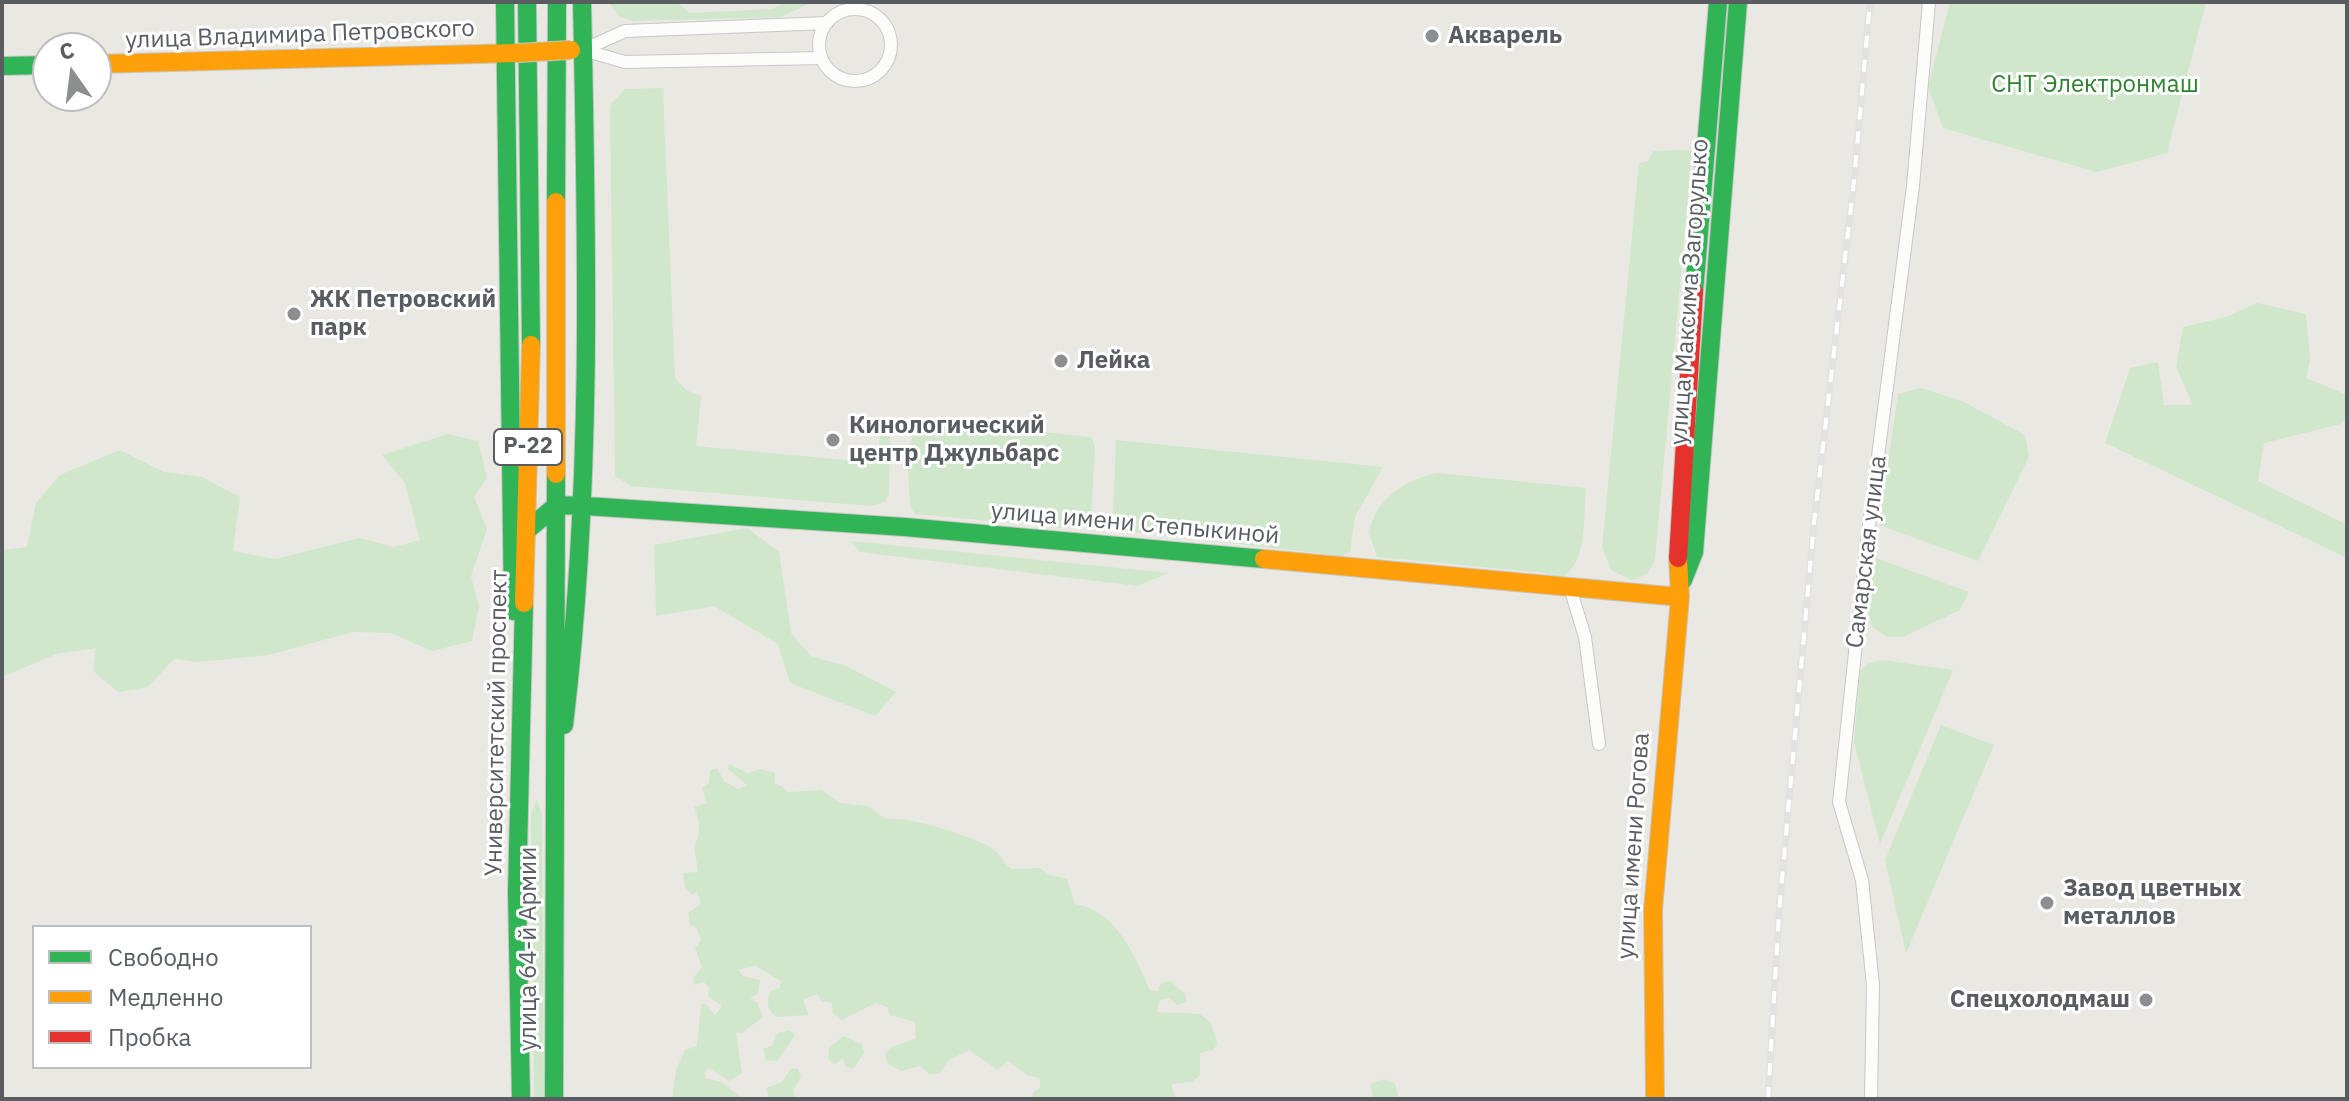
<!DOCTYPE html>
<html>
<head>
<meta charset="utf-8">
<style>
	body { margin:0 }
	#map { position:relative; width:2349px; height:1101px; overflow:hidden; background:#eae8e2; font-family:"IBM Plex Sans",sans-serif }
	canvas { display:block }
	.frame { position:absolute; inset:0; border:4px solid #595d62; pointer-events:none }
	.legend { position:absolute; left:32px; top:925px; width:280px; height:144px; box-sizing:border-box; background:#fff; border:2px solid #bdbec0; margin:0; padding:10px 14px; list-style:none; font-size:24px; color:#595d62 }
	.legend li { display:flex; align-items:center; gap:16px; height:40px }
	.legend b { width:40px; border:2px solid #bdbec0 }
	.north { position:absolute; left:32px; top:32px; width:80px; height:80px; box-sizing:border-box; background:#fff; border:2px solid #bdbec0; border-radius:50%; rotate:346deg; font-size:22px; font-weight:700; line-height:32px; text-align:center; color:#595d62 }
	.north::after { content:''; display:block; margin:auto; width:28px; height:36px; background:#8c8e8f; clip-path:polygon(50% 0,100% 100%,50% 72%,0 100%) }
</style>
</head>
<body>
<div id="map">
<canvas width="2349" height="1101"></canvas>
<div class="frame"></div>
<ul class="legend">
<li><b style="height:10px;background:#30b455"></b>Свободно</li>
<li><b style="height:10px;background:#ff9f0a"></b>Медленно</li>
<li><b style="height:10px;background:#e5322d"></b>Пробка</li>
</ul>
<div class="north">С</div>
</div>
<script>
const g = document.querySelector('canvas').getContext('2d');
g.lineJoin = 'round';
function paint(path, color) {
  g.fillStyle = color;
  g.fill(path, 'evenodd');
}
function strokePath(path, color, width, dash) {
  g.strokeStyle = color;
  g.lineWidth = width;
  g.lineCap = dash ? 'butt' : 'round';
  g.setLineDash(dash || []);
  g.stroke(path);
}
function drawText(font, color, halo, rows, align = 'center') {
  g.font = font + ' "IBM Plex Sans",sans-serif';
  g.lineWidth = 6;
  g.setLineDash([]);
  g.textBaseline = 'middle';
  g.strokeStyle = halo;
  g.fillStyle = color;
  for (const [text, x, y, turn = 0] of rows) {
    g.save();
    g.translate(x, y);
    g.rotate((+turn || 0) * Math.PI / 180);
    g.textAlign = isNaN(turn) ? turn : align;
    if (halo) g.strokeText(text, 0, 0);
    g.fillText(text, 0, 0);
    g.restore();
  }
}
paint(new Path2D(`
	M 609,2 L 676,2 L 690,13 L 773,9 L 786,2 L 812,2 L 781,17 L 632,21 L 618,16 Z
	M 1950,2 L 2206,2 L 2167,153 L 2097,172 L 1943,128 L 1928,87 Z
	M 663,88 L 675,378 L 686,390 L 701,396 L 696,446 L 877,463 L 882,418 L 890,424 L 889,494 L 885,502 L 871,506 L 631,486 L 615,476 L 610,111 L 611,104 L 625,89 Z
	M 1681,150 L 1692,151 L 1655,560 L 1647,574 L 1632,580 L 1611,570 L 1602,547 L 1639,163 L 1648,161 L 1653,151 Z
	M 2257,303 L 2306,314 L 2310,360 L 2306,378 L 2347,395 L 2347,416 L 2341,424 L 2264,443 L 2258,481 L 2347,525 L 2347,558 L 2105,443 L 2130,368 L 2158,362 L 2164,405 L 2193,405 L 2176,367 L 2183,327 L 2226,317 Z
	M 1921,388 L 1962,401 L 2025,435 L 2029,457 L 1978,561 L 1879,525 L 1898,394 Z
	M 930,420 L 1091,437 L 1095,447 L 1091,520 L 1078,529 L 915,514 L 910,506 C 910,478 899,432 930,420 Z
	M 448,434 L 478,441 L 487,478 L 474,497 L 487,529 L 471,576 L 479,606 L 472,641 L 432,651 L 390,633 L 353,632 L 268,655 L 199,662 L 174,659 L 148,687 L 118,692 L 93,671 L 96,648 L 56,654 L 2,677 L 2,550 L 27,547 L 36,503 L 60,475 L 120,450 L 164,472 L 202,477 L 240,497 L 233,551 L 275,559 L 359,538 L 394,547 L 420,540 L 405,483 L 382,455 Z
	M 1116,440 L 1383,467 L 1355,517 L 1350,552 L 1342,556 L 1117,530 L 1113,520 Z
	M 1438,473 L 1586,488 C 1583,518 1590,578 1548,581 L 1546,573 L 1377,557 L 1369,533 C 1375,499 1406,479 1438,473 Z
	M 747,528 L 779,552 L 791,633 L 811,656 L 846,666 L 896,692 L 875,716 L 790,683 L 778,644 L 714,606 L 656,616 L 654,545 Z
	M 851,541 L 1169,573 L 1137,586 L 860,552 Z
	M 1873,557 L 1969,592 L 1960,610 L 1903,637 L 1887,637 L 1872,627 L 1867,606 Z
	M 1882,660 L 1953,670 L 1880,844 L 1854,742 L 1860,671 L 1867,664 Z
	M 1941,725 L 1994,745 L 1906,953 L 1885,860 Z
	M 729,764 L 747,773 L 761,769 L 775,773 L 775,784 L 782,786 L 787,792 L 822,790 L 840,803 L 867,806 L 886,819 C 905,815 971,836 990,847 C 1001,853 1003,864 1012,869 L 1040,868 L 1049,875 L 1067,879 L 1075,904 C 1117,911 1134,955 1150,990 L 1158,991 L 1161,983 L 1170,981 L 1185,994 L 1186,1002 L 1177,1005 L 1169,998 L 1160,1000 L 1156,1012 L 1200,1014 L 1210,1022 L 1218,1043 L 1213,1050 L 1200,1053 L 1200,1075 L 1192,1082 L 1171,1084 L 1176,1099 L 1032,1099 L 1033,1093 L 1040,1088 L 1040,1078 L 1028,1076 L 1008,1061 L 998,1070 L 969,1050 L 949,1060 L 939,1074 L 929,1074 L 920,1066 L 901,1071 L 888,1064 L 885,1055 L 890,1048 L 916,1038 L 915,1022 L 890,1015 L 887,1007 L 875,1003 L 842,1020 L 833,1013 L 832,1003 L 822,1001 L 817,994 L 803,1000 L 809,1015 L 776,1017 C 767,1010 766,1002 770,991 L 780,988 L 781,981 L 755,966 L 738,970 L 743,976 L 760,980 L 758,994 L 750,998 L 757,1002 L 763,1017 L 742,1033 L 736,1032 L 742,1073 L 729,1081 L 709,1068 L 704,1073 L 706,1078 L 721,1082 L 744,1099 L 672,1099 L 676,1070 L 685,1050 L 697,1046 L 701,1004 L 706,1004 L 715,1015 L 722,1006 L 708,996 L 710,989 L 704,982 L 694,985 L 693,978 L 702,967 L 695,948 L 701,940 L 697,929 L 690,924 L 688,913 L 701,904 L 697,892 L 692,895 L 685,887 L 683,873 L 698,872 L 694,846 C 702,834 700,820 694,807 L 707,803 L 702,788 L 709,783 L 710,770 L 717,768 L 724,781 L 738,789 L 747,785 L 728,769 Z
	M 537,799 L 542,815 L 544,1099 L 534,1099 L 531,814 Z
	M 789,1030 L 795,1035 L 777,1061 L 766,1060 L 763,1049 L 772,1046 L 777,1033 Z
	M 843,1036 L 862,1044 L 864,1053 L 854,1068 L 845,1067 L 843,1058 L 834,1065 L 828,1058 L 829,1048 Z
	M 791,1068 L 798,1069 L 801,1077 L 793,1090 L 795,1098 L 769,1099 L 766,1088 L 782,1082 Z
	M 1384,1079 L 1395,1084 L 1399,1099 L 1373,1099 L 1370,1084 Z`), '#d0e7cc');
const street = new Path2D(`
	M819 45a36 36 0 1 1 72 0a36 36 0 1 1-72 0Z
	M 583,50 L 625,31 L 827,23
	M 583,50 L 625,62 L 821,58
	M 1570,588 L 1585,637 L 1599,744
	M 1871,1099 L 1873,985 L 1862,880 L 1839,802 L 1867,541 L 1913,186 L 1929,2`);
const fast = new Path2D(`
	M 505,2 L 513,611
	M 527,2 L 531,345
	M 2,66 L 48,65
	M 556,202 L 557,2
	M 1694,292 L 1718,2
	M 586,506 L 905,527 L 1264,559
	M 526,531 L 557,505 L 586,506
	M 1683,580 L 1694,552 L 1738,2
	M 564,725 C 593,484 587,244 582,2
	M 521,1099 L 517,892 L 524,603
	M 554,1099 L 556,474`);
const slow = new Path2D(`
	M 96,64 L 517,53
	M 556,474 L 556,202
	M 1264,559 L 1680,597 L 1678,558
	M 524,603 L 531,345
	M 1655,1099 L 1653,910 L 1680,597`);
const jam = new Path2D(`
	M 1678,558 L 1694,292`);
strokePath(street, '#c7c7c7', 14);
strokePath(fast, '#c6c6c5', 20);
strokePath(slow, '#c6c6c5', 20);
strokePath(jam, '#c6c6c5', 20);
strokePath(street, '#fcfcfb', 12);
strokePath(fast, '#30b455', 18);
strokePath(slow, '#ff9f0a', 18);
strokePath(jam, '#e5322d', 18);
const rail = new Path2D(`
	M 1768,1099 L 1779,913 L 1814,523 L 1854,181 L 1870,2`);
strokePath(rail, '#e2e2e1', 7);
strokePath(rail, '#fff', 4, [12]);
const slowBridge = new Path2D(`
	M 517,53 L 571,50`);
strokePath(slowBridge, '#c6c6c5', 20, []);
strokePath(slowBridge, '#ff9f0a', 18);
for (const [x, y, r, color] of [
	[1432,36,8,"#8c8e8f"],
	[294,314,8,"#8c8e8f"],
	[1061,361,8,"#8c8e8f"],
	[833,440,8,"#8c8e8f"],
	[2047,903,8,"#8c8e8f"],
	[2146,1000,8,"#8c8e8f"]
]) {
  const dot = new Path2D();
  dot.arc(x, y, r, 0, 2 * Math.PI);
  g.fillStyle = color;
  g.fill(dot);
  strokePath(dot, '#fff', 3);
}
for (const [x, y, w] of [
	[528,447,68]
]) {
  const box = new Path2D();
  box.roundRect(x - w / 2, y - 18, w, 36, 6);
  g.fillStyle = '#fff';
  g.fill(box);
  strokePath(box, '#595d62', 2);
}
drawText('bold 22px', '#595d62', null, [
	["Р-22",528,447]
]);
drawText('24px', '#595d62', '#fff', [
	["улица Владимира Петровского",300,35,-2],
	["улица Максима Загорулько",1690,292,-86],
	["улица имени Степыкиной",1135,524,5],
	["Самарская улица",1867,552,-83],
	["Университетский проспект",497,723,-89],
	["улица имени Рогова",1634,846,-86],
	["улица 64-й Армии",529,949,-90]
]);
drawText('bold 24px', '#595d62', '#fff', [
	["Акварель",1448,36],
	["ЖК Петровский",310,300],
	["парк",310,328],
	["Лейка",1077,361],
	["Кинологический",849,426],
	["центр Джульбарс",849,454],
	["Завод цветных",2063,889],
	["металлов",2063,917],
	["Спецхолодмаш",2130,1000,"right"]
], 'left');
drawText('24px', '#2f8232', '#fff', [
	["СНТ Электронмаш",2095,85]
]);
</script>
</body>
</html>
